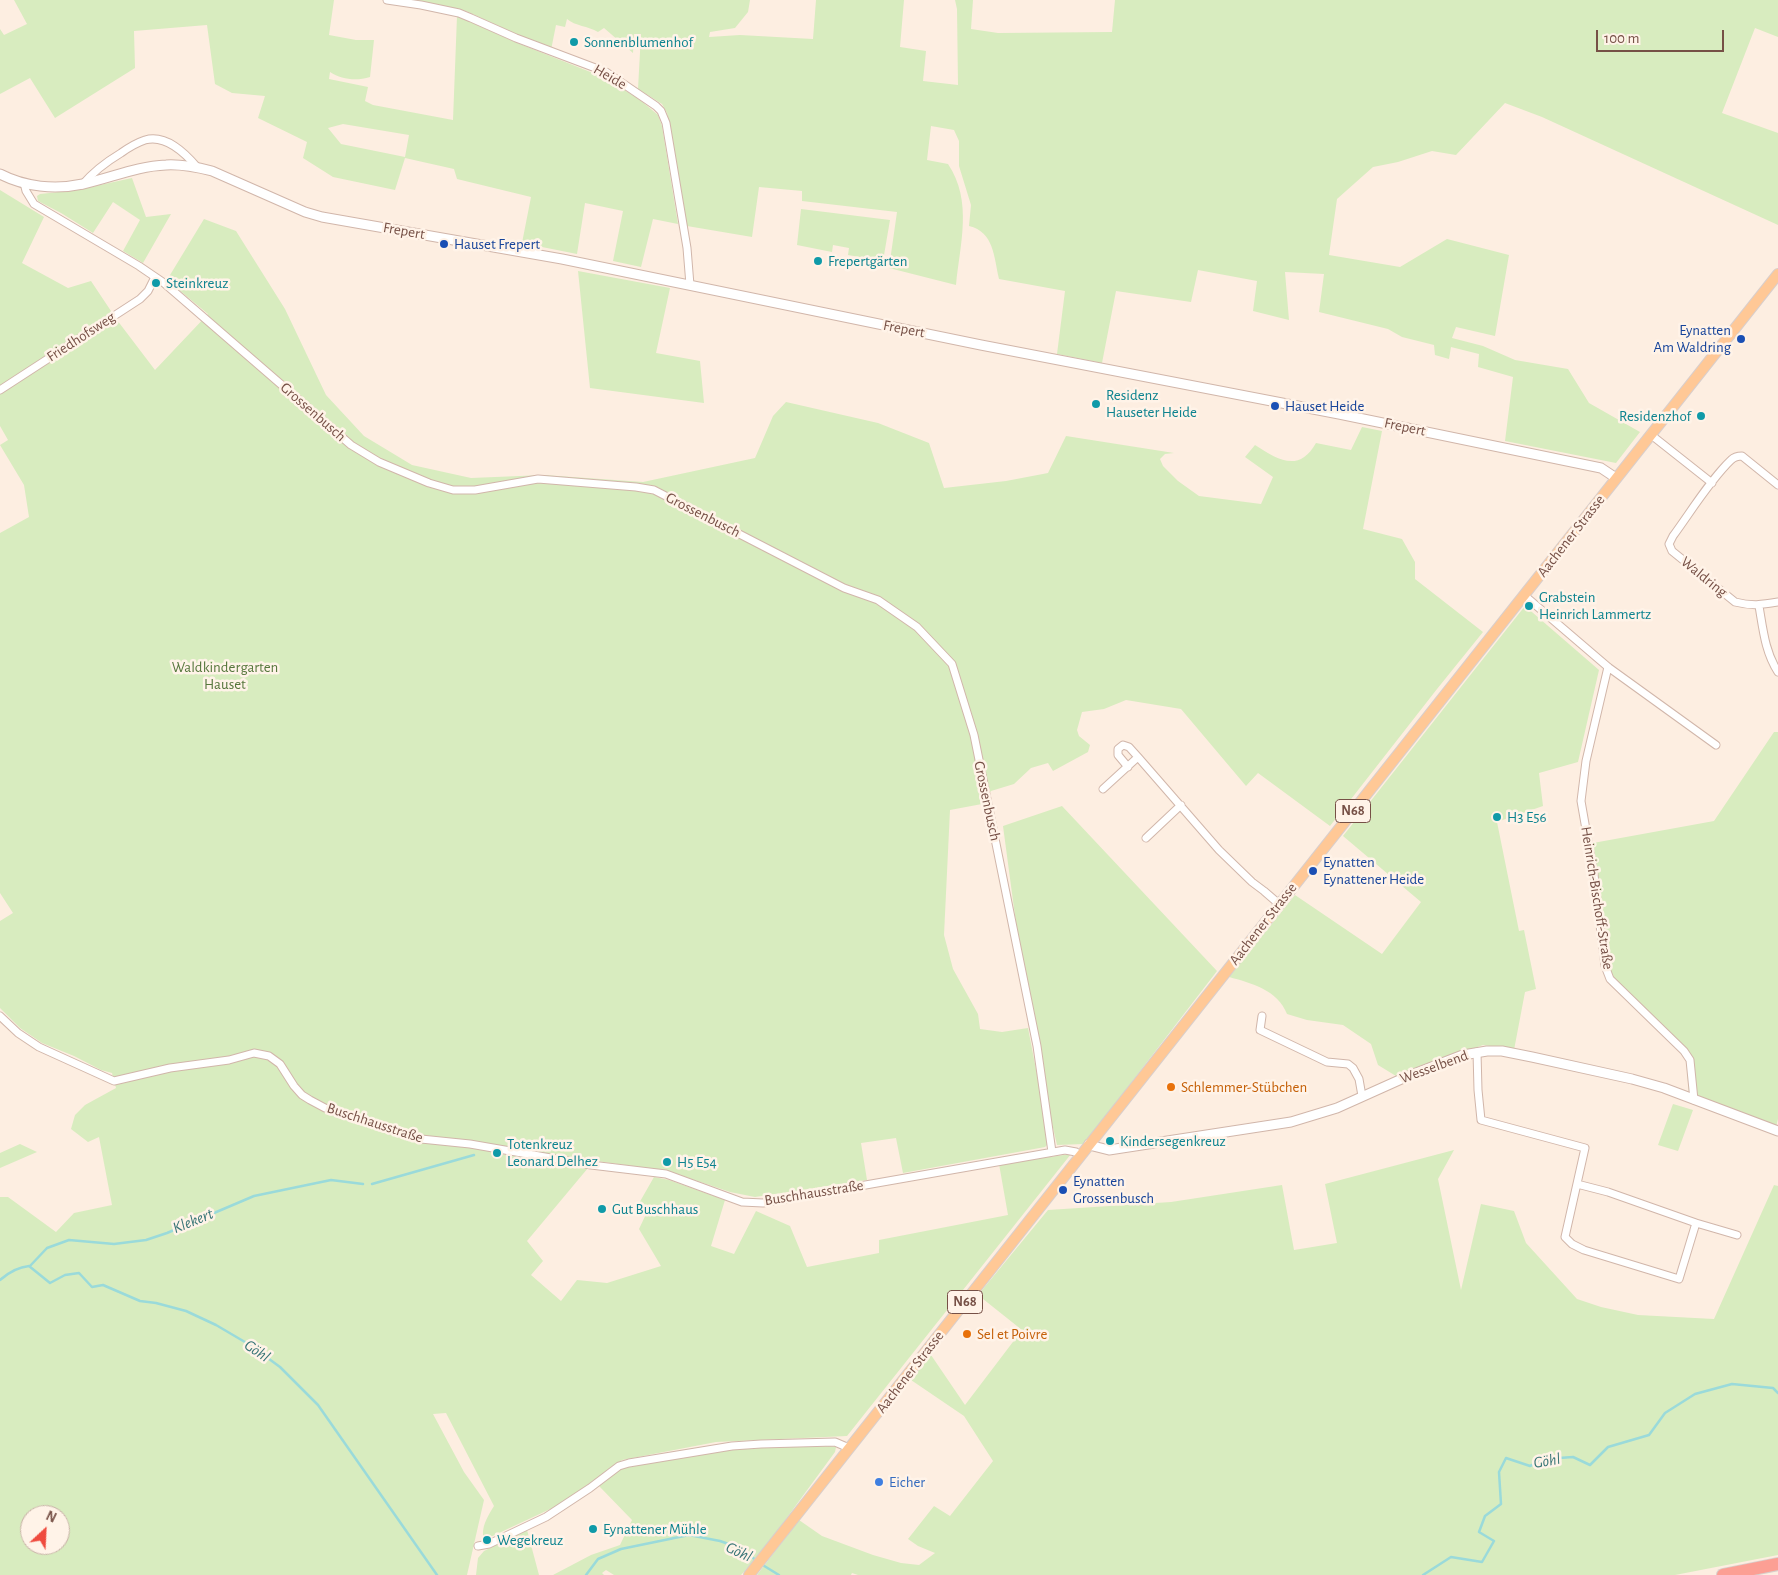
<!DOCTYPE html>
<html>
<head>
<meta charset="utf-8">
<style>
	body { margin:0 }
	#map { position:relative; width:1778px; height:1575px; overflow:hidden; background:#fdeee1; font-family:"Alegreya Sans",sans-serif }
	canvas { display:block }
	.north { position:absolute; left:20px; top:1505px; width:50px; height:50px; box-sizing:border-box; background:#fff3e8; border:1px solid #c8b2a7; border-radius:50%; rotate:25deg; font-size:14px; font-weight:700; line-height:20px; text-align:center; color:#765046 }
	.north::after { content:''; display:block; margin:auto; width:18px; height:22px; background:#ef4b3e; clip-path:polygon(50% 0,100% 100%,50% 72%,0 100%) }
	.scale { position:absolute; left:1596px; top:30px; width:128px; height:22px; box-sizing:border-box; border:2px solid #765046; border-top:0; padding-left:6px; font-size:15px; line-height:18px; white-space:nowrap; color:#765046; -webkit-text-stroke:4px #fff3e8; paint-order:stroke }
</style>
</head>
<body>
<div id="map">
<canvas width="1778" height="1575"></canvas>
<div class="north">N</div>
<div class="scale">100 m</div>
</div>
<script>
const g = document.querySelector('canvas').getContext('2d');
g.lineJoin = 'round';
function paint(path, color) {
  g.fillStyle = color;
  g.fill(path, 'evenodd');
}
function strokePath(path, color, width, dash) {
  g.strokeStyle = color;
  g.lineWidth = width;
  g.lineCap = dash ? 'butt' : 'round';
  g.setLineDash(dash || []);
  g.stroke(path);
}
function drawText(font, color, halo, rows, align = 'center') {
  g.font = font + ' "Alegreya Sans",sans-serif';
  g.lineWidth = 5;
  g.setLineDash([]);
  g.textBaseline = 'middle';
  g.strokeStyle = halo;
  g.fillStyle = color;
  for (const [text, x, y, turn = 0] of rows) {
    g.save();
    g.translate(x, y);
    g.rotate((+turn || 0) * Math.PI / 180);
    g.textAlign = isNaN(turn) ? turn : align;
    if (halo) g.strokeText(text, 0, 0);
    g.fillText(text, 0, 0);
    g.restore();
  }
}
paint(new Path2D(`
	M 14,0 L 334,0 L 329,35 L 356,40 L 374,40 L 370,77 C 357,81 342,80 330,72 L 329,79 L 368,87 L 365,101 L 373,105 L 453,120 L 457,16 L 515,42 L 603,77 L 639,99 L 658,115 L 662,126 L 678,224 L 653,219 L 641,267 L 613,261 L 623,211 L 585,203 L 577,254 L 522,243 L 531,197 L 457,179 L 454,169 L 405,158 L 395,190 L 333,177 L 303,158 L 307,142 L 258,118 L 265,96 L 232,93 L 215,84 L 207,25 L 134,31 L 135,68 L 55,118 L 30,78 L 0,94 L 0,29 L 4,35 L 27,24 ZM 343,124 L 409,135 L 405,157 L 341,144 L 328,128 Z
	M 415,0 L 750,0 L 748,12 L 735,28 L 710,32 L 709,37 L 740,35 L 813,39 L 816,0 L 904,0 L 900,47 L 926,51 L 923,81 L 958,85 L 957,9 L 955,0 L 973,0 L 971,29 L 998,33 L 1112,32 L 1115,0 L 1778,0 L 1778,37 L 1755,28 L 1722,113 L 1778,133 L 1778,225 L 1542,117 L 1505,103 L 1456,155 L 1432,151 L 1398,162 L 1373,167 L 1337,199 L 1329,255 L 1400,267 L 1447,239 L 1509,255 L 1495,336 L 1456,327 L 1452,338 L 1483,346 L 1515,360 L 1568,369 L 1589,403 L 1640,432 L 1616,463 L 1505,441 L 1513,377 L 1478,367 L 1479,354 L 1451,347 L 1449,359 L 1435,355 L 1434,345 L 1402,337 L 1388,329 L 1319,312 L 1324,274 L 1285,272 L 1289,320 L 1253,311 L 1257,281 L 1198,270 L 1191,302 L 1116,291 L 1102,363 L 1057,354 L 1065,291 L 999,279 C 994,257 994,232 969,226 L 971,205 L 959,166 L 959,141 L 954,130 L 931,126 L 927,160 L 948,164 C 973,201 960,244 956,285 L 889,268 L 897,212 L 802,201 L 802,191 L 759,187 L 752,237 L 687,226 L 667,113 L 662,104 L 638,89 L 641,34 L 634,34 L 633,53 L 604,28 L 598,32 C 588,26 575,26 567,19 L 565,27 L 556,25 L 551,50 L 466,11 Z
	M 132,178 L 146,217 L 171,214 L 143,263 L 123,251 L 140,220 L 113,202 L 93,233 L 61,213 L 38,201 L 37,196 L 40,194 L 77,190 Z
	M 0,190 L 44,217 L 22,263 L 68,288 L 91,281 L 117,320 L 155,370 L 208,314 L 167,280 L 204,219 L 236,231 L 285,309 L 326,395 L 364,436 L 412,465 L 471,478 L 544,475 L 643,482 L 755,458 L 773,416 L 786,402 L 878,423 L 929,443 L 944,488 L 1006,481 L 1048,473 L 1066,436 L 1174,453 L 1165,454 L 1160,459 L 1163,466 L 1178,481 L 1199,496 L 1261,504 L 1273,477 L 1245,457 L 1255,445 C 1278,460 1299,473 1316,443 L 1351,450 L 1362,427 L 1382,431 L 1363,529 L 1402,539 L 1415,562 L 1415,579 L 1483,632 L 1437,689 L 1330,826 L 1258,773 L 1246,786 L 1181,709 L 1126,700 L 1104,709 L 1082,712 L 1077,730 L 1079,736 L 1090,745 L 1088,752 L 1053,771 L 1048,763 L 1031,768 L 1014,784 L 991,791 L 982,804 L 950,810 L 944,935 L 953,969 L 978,1014 L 980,1029 L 1002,1032 L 1028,1028 L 1050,1142 L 1045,1147 L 903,1173 L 896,1138 L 861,1143 L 867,1180 L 755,1197 L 730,1192 L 668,1171 L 490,1146 L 490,1151 L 501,1154 L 588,1168 L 527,1241 L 543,1261 L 531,1275 L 561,1301 L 577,1280 L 607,1283 L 661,1266 L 639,1229 L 648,1210 L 638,1205 L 654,1177 L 669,1180 L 725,1200 L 711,1246 L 734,1254 L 756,1211 L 790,1226 L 807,1267 L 879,1253 L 879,1240 L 1008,1215 L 999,1164 L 1071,1154 L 847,1436 L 716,1442 L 622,1460 L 561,1504 L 484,1540 C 480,1528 488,1516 494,1506 L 446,1413 L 433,1414 L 464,1472 L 484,1500 L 467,1575 L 0,1575 L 0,1197 L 8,1197 L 56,1232 L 74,1213 L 112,1205 L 99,1137 L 88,1142 L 71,1129 L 75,1115 L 85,1105 L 116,1088 L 112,1073 L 101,1070 L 74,1056 L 42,1043 L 20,1028 L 0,1008 L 0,921 L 13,913 L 0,893 L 0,533 L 29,517 L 24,485 L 0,445 L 8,440 L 0,426 ZM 30,1515 L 60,1515 L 60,1545 L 30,1545 Z
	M 801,209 L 890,220 L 883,261 L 848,255 L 849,248 L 833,245 L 832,252 L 797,245 Z
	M 578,271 L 670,288 L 656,353 L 700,361 L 704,403 L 590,388 Z
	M 1525,606 L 1599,670 L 1578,762 L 1539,773 L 1543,806 L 1497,822 L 1519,931 L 1524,930 L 1536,989 L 1525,992 L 1514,1050 L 1483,1045 L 1396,1076 L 1378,1065 L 1371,1044 L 1343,1025 L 1307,1020 L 1287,1014 C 1278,990 1251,983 1229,977 L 1295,895 L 1382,954 L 1421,902 L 1343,836 Z
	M 1774,732 L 1778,732 L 1778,1119 L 1776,1127 L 1689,1094 L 1686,1059 L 1611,976 L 1593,843 L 1714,821 Z
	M 1062,806 L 1217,971 L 1084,1144 L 1057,1145 L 1030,1028 L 1003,826 Z
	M 1673,1104 L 1693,1110 L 1678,1151 L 1658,1145 Z
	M 20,1144 L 37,1152 L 0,1168 L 0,1153 Z
	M 1454,1150 L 1438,1179 L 1461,1290 L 1481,1204 L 1514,1211 L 1526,1243 L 1577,1299 L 1601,1307 L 1638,1315 L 1714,1319 L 1774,1185 L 1778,1186 L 1778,1555 L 1675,1575 L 858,1575 L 852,1573 L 851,1575 L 757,1575 L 799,1520 L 822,1536 L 873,1555 L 901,1563 L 919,1565 L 935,1553 L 918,1546 L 908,1539 L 934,1506 L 950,1516 L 993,1461 L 964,1416 L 911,1380 L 931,1355 L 965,1405 L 1022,1330 L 978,1295 L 1048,1210 L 1171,1202 L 1282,1185 L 1294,1250 L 1337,1243 L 1325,1184 Z
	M 831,1446 L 836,1447 L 835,1452 L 761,1553 L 741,1575 L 614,1575 L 606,1570 L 602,1573 L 604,1575 L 553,1575 L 591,1555 L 620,1545 L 632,1520 L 599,1486 L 622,1468 L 646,1462 L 747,1448 Z
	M 527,1530 L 539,1575 L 476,1575 L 478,1558 L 484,1551 Z`), '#d8ecbf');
strokePath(new Path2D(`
	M 372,1184 L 474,1155
	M 30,1266 L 47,1248 L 69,1240 L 114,1244 L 146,1240 L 167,1233 L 254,1196 L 331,1180 L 363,1184
	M 0,1280 C 8,1273 19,1267 29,1266 L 50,1283 L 65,1275 L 79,1273 L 92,1287 L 103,1285 L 140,1301 L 156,1303 L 186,1311 L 216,1325 L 250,1345 L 280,1367 L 318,1405 L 437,1575
	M 761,1564 L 779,1575
	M 586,1575 L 598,1559 L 621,1549 L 689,1535 L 720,1541 L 740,1548 L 757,1561
	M 1423,1575 L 1451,1557 L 1482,1562 L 1494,1541 L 1479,1532 L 1485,1516 L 1501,1504 L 1499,1472 L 1506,1458 L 1530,1466 L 1545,1459 L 1573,1457 L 1590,1465 L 1608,1447 L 1649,1435 L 1665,1413 L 1695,1394 L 1732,1384 L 1773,1388 L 1778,1393`), '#9adada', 2.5);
const minor = new Path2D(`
	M 387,0 L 421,5 L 459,13 L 471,18 L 516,38 L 606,72 L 656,106 L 661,111 L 666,123 L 687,248 L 690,285
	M 24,183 L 26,191 L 34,204 L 139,266 L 164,283 L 351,445 L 379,462 L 429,483 L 453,490 L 475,490 L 538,479 L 636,487 L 654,490 L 844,588 L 878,600 L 917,627 L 952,664 L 974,735 L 1037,1046 L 1052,1152
	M 82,185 C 93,172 106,162 121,153 C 128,148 136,143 145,140 C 166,134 185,153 197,167
	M 0,390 L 140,299 L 148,291 L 155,277
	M 1650,434 L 1712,483
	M 1778,485 L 1742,456 C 1737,456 1734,457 1731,460 C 1710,480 1690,513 1673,536 L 1669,544 L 1672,551 L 1735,602 C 1751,606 1762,605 1778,602
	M 1525,596 L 1608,667 L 1716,745
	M 1759,606 C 1763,629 1765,652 1778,672
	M 1608,667 L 1586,761 L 1581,801 L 1594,875 L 1605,966 L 1610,979 L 1684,1051 L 1690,1060 L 1694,1100
	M 1128,767 L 1118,755 L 1118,749 L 1123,745 L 1129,747 L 1138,757
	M 1103,789 L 1138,757 L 1219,850 L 1252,882 L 1264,891 L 1279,904
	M 1146,838 L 1181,805
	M 0,1016 L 18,1033 L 39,1047 L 114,1081 L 170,1068 L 229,1060 L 254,1053 L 269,1056 L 280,1064 L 294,1086 L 302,1095 L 310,1100 L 325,1108 L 406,1135 L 421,1139 L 470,1144 L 591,1165 L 666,1174 L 742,1202 L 763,1203 L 1065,1150 L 1076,1152 L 1080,1155
	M 1262,1016 L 1260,1030 L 1327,1062 L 1348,1064 L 1353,1068 L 1359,1079 L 1362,1096
	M 1477,1052 L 1478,1090 L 1481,1120 L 1585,1148 L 1565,1237 L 1572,1244 L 1584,1250 L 1679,1279 L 1696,1223 L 1737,1235
	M 1577,1184 L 1608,1192 L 1696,1223
	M 478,1546 L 489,1544 L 546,1517 L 590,1488 L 619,1466 L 629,1463 L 732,1446 L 761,1444 L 835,1442 L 849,1448`);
const tertiary = new Path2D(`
	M 0,174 C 25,187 55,190 83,184 C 111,178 137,166 166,165 C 182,164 196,167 212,171 L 305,212 L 322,217 L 562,259 L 981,345 L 1339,414 L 1601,468 L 1616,478
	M 1089,1144 L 1093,1146 L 1109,1150 L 1291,1122 L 1337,1108 L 1406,1077 L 1463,1055 L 1487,1051 L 1502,1051 L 1532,1057 L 1632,1079 L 1664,1088 L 1778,1131`);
const primary = new Path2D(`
	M 749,1575 L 1778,274`);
const motorway = new Path2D(`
	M 1723,1575 L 1778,1564`);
strokePath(minor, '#d1b6aa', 9);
strokePath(tertiary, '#d1b6aa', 11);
strokePath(primary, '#d9cecb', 12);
strokePath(motorway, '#d9cecb', 14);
strokePath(minor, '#fff', 7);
strokePath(tertiary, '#fff', 9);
strokePath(primary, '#ffc896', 10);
strokePath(motorway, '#fc9f94', 12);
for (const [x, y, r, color] of [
	[574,42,5,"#0f9aa8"],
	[444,244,5,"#1a4fb4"],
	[818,261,5,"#0f9aa8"],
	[156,283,5,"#0f9aa8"],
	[1741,339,5,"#1a4fb4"],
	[1096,404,5,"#0f9aa8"],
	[1275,406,5,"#1a4fb4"],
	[1701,416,5,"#0f9aa8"],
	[1529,606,5,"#0f9aa8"],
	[1497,817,5,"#0f9aa8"],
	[1313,871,5,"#1a4fb4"],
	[1171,1087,5,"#e8710a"],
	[1110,1141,5,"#0f9aa8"],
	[497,1153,5,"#0f9aa8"],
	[667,1162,5,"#0f9aa8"],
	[1063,1190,5,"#1a4fb4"],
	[602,1209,5,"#0f9aa8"],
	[967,1334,5,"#e8710a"],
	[879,1482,5,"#3f7fe0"],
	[593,1529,5,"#0f9aa8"],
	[487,1540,5,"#0f9aa8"]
]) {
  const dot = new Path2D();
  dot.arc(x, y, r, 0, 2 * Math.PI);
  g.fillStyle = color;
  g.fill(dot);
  strokePath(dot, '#fff3e8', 2);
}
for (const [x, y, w] of [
	[1353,811,35],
	[965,1302,35]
]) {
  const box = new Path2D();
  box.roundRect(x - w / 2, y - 11.5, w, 23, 4);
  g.fillStyle = '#fff3e8';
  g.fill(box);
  strokePath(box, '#765046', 1);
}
drawText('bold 14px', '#765046', null, [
	["N68",1353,811],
	["N68",965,1302]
]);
drawText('15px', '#0d838f', '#fff3e8', [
	["Sonnenblumenhof",584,42],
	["Frepertgärten",828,261],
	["Steinkreuz",166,283],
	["Residenz",1106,395],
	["Hauseter Heide",1106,412],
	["Residenzhof",1691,416,"right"],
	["Grabstein",1539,597],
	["Heinrich Lammertz",1539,614],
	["H3 E56",1507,817],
	["Kindersegenkreuz",1120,1141],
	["Totenkreuz",507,1144],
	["Leonard Delhez",507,1161],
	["H5 E54",677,1162],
	["Gut Buschhaus",612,1209],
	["Eynattener Mühle",603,1529],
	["Wegekreuz",497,1540]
], 'left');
drawText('15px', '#765046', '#fff3e8', [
	["Heide",610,77,30],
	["Frepert",404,231,10],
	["Frepert",904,329,11],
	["Friedhofsweg",81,337,-33],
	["Grossenbusch",313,412,41],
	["Frepert",1405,427,12],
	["Grossenbusch",703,515,27],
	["Aachener Strasse",1571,536,-52],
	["Waldring",1704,577,39],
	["Grossenbusch",987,801,78],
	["Heinrich-Bischoff-Straße",1597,898,81],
	["Aachener Strasse",1263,924,-52],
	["Wesselbend",1434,1067,-20],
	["Buschhausstraße",375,1123,18],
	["Buschhausstraße",814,1193,-9],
	["Aachener Strasse",910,1372,-52]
]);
drawText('15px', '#164399', '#fff3e8', [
	["Hauset Frepert",454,244],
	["Eynatten",1731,330,"right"],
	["Am Waldring",1731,347,"right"],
	["Hauset Heide",1285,406],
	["Eynatten",1323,862],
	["Eynattener Heide",1323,879],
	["Eynatten",1073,1181],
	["Grossenbusch",1073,1198]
], 'left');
drawText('15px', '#56773c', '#fff3e8', [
	["Waldkindergarten",225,667],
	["Hauset",225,684]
]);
drawText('15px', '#c56008', '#fff3e8', [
	["Schlemmer-Stübchen",1181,1087],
	["Sel et Poivre",977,1334]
], 'left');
drawText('15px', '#366cbe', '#fff3e8', [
	["Eicher",889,1482]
], 'left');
drawText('italic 16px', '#377476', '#fff3e8', [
	["Klekert",193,1221,-22],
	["Göhl",257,1351,34],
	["Göhl",1547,1461,-10],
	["Göhl",739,1552,25]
]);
</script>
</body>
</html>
